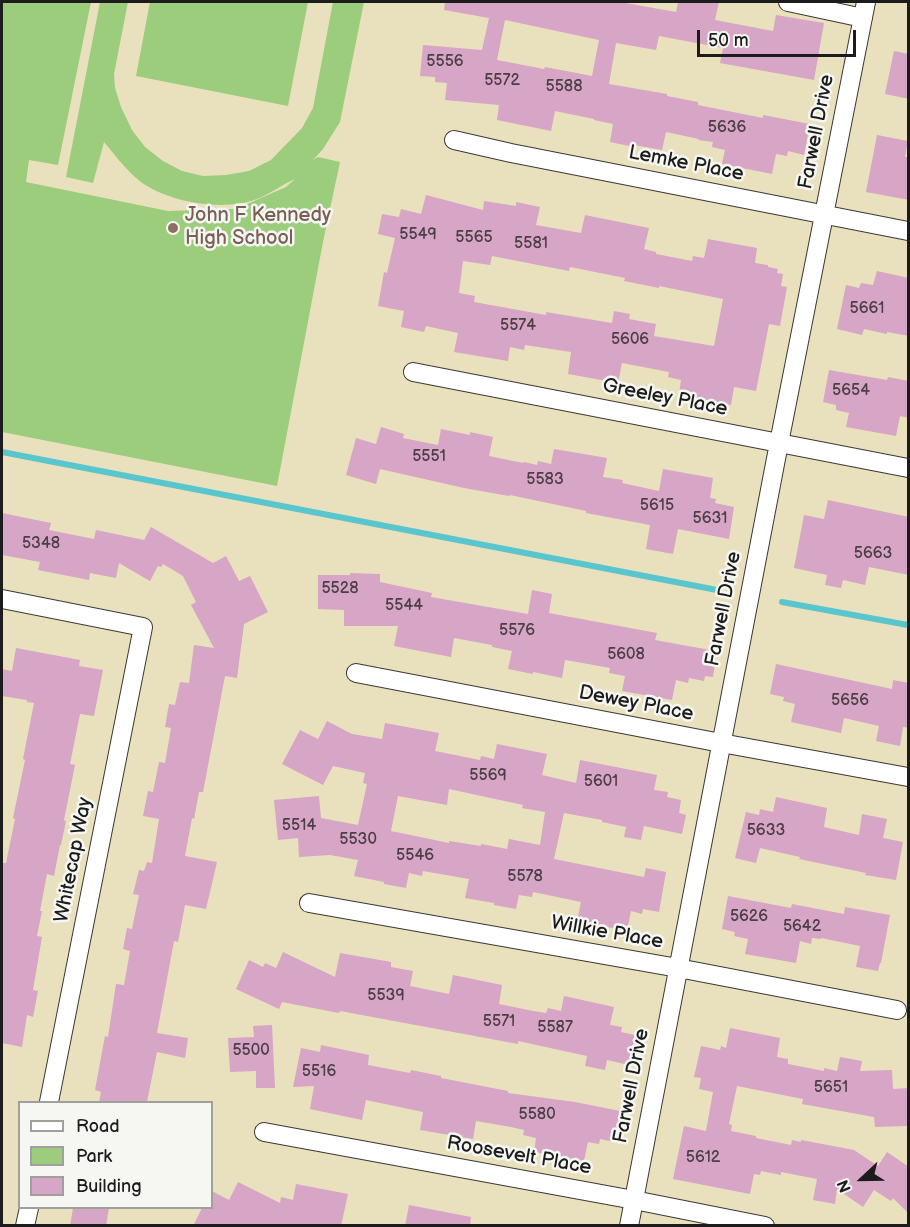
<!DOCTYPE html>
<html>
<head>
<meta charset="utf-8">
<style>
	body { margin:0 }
	#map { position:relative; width:910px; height:1227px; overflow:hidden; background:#e9e0bd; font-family:"Balsamiq Sans",sans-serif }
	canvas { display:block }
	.frame { position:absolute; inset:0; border:3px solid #1c1c1c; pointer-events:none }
	.legend { position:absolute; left:18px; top:1101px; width:195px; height:108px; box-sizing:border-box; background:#f6f6f2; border:2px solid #9f9f9c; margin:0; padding:8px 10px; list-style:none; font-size:18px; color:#1c1c1c }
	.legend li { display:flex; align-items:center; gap:12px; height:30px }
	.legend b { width:30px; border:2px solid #9f9f9c }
	.north { position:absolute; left:832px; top:1149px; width:60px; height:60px; -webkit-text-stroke:4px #f6f6f2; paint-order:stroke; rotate:248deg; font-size:16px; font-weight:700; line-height:24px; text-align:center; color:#1c1c1c }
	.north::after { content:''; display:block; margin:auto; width:21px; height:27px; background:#1c1c1c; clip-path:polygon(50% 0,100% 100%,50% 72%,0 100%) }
	.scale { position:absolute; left:697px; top:30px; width:159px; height:27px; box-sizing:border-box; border:3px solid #1c1c1c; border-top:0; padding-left:8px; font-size:18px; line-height:21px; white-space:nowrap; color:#1c1c1c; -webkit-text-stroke:4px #f6f6f2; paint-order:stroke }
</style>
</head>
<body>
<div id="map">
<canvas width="910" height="1227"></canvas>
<div class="frame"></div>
<ul class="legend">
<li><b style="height:8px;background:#fff"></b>Road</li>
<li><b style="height:16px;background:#9ccd7d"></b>Park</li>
<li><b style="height:16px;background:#d7a5c5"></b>Building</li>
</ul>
<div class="north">N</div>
<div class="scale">50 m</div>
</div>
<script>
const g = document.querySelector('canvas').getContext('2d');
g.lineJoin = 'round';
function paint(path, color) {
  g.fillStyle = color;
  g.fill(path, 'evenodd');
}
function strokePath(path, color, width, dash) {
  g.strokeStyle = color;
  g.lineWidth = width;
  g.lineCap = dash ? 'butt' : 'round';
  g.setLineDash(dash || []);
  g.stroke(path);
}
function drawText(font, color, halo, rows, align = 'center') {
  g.font = font + ' "Balsamiq Sans",sans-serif';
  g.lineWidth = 5;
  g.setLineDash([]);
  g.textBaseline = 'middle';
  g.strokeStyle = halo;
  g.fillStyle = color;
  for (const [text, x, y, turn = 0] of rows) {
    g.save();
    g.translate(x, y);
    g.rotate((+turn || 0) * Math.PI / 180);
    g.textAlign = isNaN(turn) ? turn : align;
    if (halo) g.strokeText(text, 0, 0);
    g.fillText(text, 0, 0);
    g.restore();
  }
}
paint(new Path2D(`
	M 2,2 L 91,2 L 58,165 L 29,160 L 26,182 L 168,211 L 200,210 L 236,209 L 286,187 L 295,179 C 281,185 269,195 254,200 C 220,212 161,201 135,177 C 123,166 114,154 104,142 L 93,183 L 66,177 L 100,2 L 128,2 L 114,74 L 115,88 L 121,107 L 132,130 L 145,147 L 163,161 L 182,171 L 203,176 L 226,175 L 249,171 L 271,160 L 302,128 L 313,108 L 333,2 L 364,2 L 340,122 L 323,149 L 313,160 L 318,157 L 340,162 L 323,242 L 277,486 L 2,432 Z
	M 150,2 L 308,2 L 288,106 L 136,76 Z`), '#9ccd7d');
strokePath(new Path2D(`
	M 2,452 L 717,590
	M 782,602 L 908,625`), '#59c6ce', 6);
paint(new Path2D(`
	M 445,2 L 620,2 L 676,12 L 678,2 L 719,2 L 715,20 L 773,31 L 776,15 L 824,23 L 814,80 L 720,63 L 723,48 L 659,36 L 656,50 L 616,43 L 609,84 L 667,94 L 667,96 L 698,102 L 698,105 L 763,118 L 763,115 L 810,124 L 804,155 L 788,151 L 787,156 L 776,154 L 772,174 L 722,164 L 725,150 L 712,147 L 713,142 L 698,140 L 699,139 L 666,132 L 662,150 L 634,145 L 634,147 L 610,142 L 613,124 L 594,120 L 594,119 L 555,111 L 551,131 L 497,120 L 499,105 L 445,100 L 447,83 L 435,82 L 435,77 L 420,76 L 423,45 L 482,50 L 489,18 L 444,10 ZM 505,20 L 599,40 L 592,76 L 545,67 L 544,69 L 497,60 Z
	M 894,51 L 909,54 L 909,99 L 885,94 Z
	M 877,135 L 908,141 L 905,157 L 909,157 L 909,200 L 866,192 Z
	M 426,195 L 483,210 L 484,201 L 516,206 L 516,202 L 540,207 L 536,225 L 581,233 L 585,215 L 649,228 L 644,249 L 656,252 L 656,254 L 692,261 L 693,256 L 704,258 L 708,239 L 757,248 L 755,263 L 768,265 L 768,267 L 778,269 L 777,273 L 783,274 L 781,286 L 787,287 L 780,326 L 769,324 L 756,391 L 734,387 L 731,405 L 706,400 L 679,395 L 681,380 L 668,377 L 669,372 L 622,363 L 618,383 L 568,374 L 571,352 L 525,345 L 524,350 L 510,347 L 508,361 L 454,352 L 458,333 L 426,326 L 424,332 L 401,327 L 404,311 L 378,306 L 384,272 L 387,273 L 395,238 L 378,234 L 382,214 L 399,217 L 401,209 L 421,214 ZM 492,256 L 569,271 L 570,267 L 625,278 L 624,281 L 659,288 L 659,286 L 723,299 L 714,346 L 654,336 L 656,324 L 629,319 L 630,314 L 614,311 L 612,323 L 546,312 L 546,315 L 474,302 L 475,296 L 459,293 L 463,261 L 490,265 Z
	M 877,271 L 909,278 L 909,336 L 887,332 L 887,334 L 864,329 L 862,335 L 837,329 L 846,285 L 859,288 L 861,283 L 873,285 Z
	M 829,370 L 887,380 L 888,377 L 909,381 L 909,418 L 900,416 L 896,436 L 846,427 L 849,413 L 836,410 L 836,405 L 823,402 Z
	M 381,427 L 404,434 L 403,438 L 438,445 L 441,429 L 470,435 L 470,432 L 493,437 L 489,456 L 523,463 L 524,462 L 537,465 L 538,461 L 551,464 L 554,449 L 607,458 L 603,477 L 623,480 L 622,483 L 659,491 L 663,469 L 713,478 L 710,498 L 716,499 L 715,503 L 734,507 L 729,539 L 678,529 L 673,554 L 646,549 L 650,525 L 586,513 L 586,511 L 510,495 L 509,496 L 464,488 L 380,469 L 376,484 L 346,475 L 356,438 L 376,444 Z
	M 828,500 L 909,517 L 909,575 L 869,567 L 865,585 L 843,580 L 841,588 L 825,585 L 827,575 L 794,568 L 804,515 L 824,519 Z
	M 2,513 L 51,523 L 49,530 L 94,539 L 96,530 L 144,540 L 151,527 L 213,563 L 226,556 L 239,581 L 250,576 L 268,612 L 244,624 L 237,678 L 225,676 L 203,792 L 199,792 L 194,819 L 192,818 L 185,856 L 217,862 L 206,909 L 185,905 L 178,942 L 174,941 L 157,1033 L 188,1038 L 185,1058 L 157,1052 L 147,1102 L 99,1102 L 101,1092 L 95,1090 L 105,1036 L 108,1037 L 116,984 L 124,985 L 130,951 L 123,949 L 127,928 L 132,929 L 139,895 L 133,894 L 139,870 L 144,871 L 147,862 L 152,863 L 159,819 L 143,816 L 148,791 L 153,792 L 159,762 L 165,763 L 171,728 L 165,727 L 169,704 L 175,705 L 180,682 L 189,683 L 194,645 L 214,648 L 191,605 L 196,602 L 183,576 L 163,564 L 161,567 L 158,566 L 150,581 L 119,563 L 116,578 L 90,573 L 89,580 L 38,570 L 40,562 L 2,555 Z
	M 350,573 L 380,574 L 380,582 L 432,593 L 431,597 L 528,614 L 532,590 L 552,594 L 549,613 L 657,633 L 655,640 L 710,650 L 709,657 L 716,658 L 713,677 L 705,676 L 704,681 L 689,678 L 688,683 L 676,680 L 672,700 L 622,691 L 625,676 L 609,673 L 610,668 L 577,662 L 565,660 L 562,678 L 533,672 L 533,674 L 508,669 L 512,651 L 492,647 L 492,645 L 454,638 L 451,657 L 394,646 L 398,626 L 344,626 L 344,610 L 318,609 L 318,575 L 350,575 Z
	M 16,648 L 80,660 L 79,666 L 103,670 L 94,716 L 80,714 L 70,764 L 75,765 L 64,820 L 66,821 L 61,845 L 60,845 L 54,876 L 47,874 L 40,911 L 42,911 L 37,936 L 42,937 L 33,990 L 38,991 L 33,1017 L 27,1015 L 22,1047 L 2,1043 L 2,863 L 6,863 L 15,819 L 13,818 L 25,760 L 23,759 L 34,703 L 27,702 L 27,700 L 2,696 L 2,669 L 12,671 Z
	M 776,664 L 892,689 L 893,680 L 909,683 L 909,728 L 903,727 L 900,746 L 876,741 L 879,726 L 844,718 L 841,733 L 791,722 L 795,704 L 783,701 L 784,697 L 770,694 Z
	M 327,721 L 352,734 L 382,739 L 385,723 L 439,733 L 435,751 L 480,760 L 481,756 L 494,759 L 497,744 L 547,754 L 542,775 L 576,783 L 580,760 L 657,775 L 654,790 L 668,792 L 667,797 L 681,800 L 679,813 L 686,815 L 682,834 L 644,826 L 641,840 L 624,837 L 626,827 L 602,822 L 602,820 L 564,813 L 554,859 L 644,877 L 646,868 L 666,872 L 659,912 L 643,909 L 642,914 L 631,911 L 627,931 L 577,921 L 581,902 L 533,892 L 532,897 L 519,895 L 516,909 L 494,905 L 494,903 L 465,898 L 469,879 L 423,871 L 422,876 L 409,873 L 406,888 L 384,884 L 384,882 L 354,876 L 358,860 L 330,855 L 299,857 L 298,838 L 278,840 L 274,800 L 319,796 L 321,818 L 358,825 L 367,784 L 363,783 L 365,773 L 333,766 L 323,785 L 282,764 L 300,730 L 318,739 ZM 449,789 L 523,805 L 522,808 L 545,812 L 540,845 L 509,839 L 507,849 L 481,844 L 481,846 L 449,841 L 449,843 L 391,831 L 398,796 L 447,805 Z
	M 776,797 L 827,808 L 824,827 L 859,835 L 862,814 L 887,819 L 883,838 L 903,842 L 896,880 L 865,875 L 866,873 L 799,859 L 800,857 L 760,848 L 756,863 L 735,858 L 746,812 L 759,815 L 760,809 L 773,812 Z
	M 728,896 L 791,908 L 792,904 L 844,914 L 845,907 L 890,915 L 881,963 L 880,963 L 878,971 L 856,967 L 860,946 L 821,938 L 821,939 L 812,938 L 811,944 L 800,941 L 796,963 L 745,954 L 748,939 L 734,936 L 735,932 L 722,929 Z
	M 283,952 L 335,977 L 340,953 L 391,962 L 391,967 L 413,971 L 410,986 L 449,994 L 453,975 L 502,985 L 499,1004 L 533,1011 L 546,1013 L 548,1008 L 561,1011 L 564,996 L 614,1007 L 610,1025 L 622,1027 L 621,1032 L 635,1035 L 629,1065 L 607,1060 L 605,1070 L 585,1066 L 587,1056 L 518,1041 L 518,1044 L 340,1011 L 339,1013 L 282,1002 L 279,1009 L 236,989 L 249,960 L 263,967 L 265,963 L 276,968 Z
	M 272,1025 L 275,1088 L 256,1088 L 256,1071 L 230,1072 L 228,1038 L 254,1037 L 253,1026 Z
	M 730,1028 L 780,1038 L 777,1057 L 788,1059 L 788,1064 L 824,1071 L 824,1068 L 837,1071 L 840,1057 L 862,1061 L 860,1071 L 892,1070 L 893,1089 L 909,1088 L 909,1126 L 875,1127 L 874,1117 L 802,1104 L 803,1099 L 737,1086 L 729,1124 L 732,1125 L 731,1131 L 756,1136 L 756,1138 L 791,1145 L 792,1140 L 801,1142 L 801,1140 L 854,1150 L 878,1166 L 887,1152 L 909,1167 L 909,1214 L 893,1198 L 891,1201 L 874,1190 L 863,1207 L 837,1189 L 835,1204 L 813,1200 L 817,1179 L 781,1172 L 781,1175 L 761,1171 L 760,1175 L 754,1174 L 750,1194 L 673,1179 L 684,1126 L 706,1131 L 713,1092 L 699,1089 L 701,1078 L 694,1077 L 701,1046 L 720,1050 L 721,1046 L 726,1048 Z
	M 321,1045 L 369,1055 L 368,1065 L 410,1073 L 411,1070 L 441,1076 L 441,1078 L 508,1091 L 508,1093 L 575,1102 L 620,1111 L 615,1142 L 600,1139 L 599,1144 L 588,1142 L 584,1161 L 534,1152 L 536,1138 L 523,1135 L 524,1130 L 511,1127 L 476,1121 L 473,1139 L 420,1130 L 423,1112 L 366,1100 L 362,1120 L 310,1109 L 314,1086 L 293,1087 L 301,1048 L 320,1052 Z
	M 238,1182 L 280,1203 L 281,1197 L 293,1200 L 296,1184 L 348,1194 L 341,1226 L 193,1226 L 202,1208 L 212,1208 L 212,1191 L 229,1200 Z
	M 409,1205 L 471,1217 L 470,1226 L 405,1226 Z
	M 73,1208 L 109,1208 L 106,1226 L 70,1226 Z`), '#d7a5c5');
const minor = new Path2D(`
	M 788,2 L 863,18
	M 454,140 L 511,153 L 908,231
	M 413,372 L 908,468
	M 2,599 L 143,627 L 49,1102
	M 356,673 L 721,743 L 908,777
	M 309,903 L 678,968 L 897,1010
	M 264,1132 L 634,1200 L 765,1226
	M 25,1226 L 29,1208
	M 629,1226 L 779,443 L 866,2`);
strokePath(minor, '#3b3934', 20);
strokePath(minor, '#fff', 18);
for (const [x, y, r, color] of [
	[173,228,6,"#8d6e63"]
]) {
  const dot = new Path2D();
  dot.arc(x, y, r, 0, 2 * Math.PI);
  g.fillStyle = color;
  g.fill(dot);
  strokePath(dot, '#f6f6f2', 2);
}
drawText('16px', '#4b3e46', null, [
	["5556",445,62],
	["5572",502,81],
	["5588",564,87],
	["5636",727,128],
	["5549",418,235],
	["5565",474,238],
	["5581",531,244],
	["5661",867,309],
	["5574",518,326],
	["5606",630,340],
	["5654",851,391],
	["5551",429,457],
	["5583",545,480],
	["5615",657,506],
	["5631",710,519],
	["5348",41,544],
	["5663",873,554],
	["5528",340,589],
	["5544",404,606],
	["5576",517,631],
	["5608",626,655],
	["5656",850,701],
	["5569",488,776],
	["5601",601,782],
	["5514",299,826],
	["5633",766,831],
	["5530",358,840],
	["5546",415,856],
	["5578",525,877],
	["5626",749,917],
	["5642",802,927],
	["5539",386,996],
	["5571",499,1022],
	["5587",555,1028],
	["5500",251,1051],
	["5516",319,1072],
	["5651",831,1088],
	["5580",537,1115],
	["5612",703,1158]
]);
drawText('20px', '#1c1c1c', '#f6f6f2', [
	["Farwell Drive",817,132,-79],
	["Lemke Place",686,164,11],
	["Greeley Place",665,398,11],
	["Farwell Drive",724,609,-79],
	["Dewey Place",636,704,11],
	["Whitecap Way",74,860,-79],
	["Willkie Place",607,933,10],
	["Farwell Drive",632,1086,-79],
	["Roosevelt Place",519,1156,10]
]);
drawText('20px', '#785e54', '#f6f6f2', [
	["John F Kennedy",185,216],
	["High School",185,239]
], 'left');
</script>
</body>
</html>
